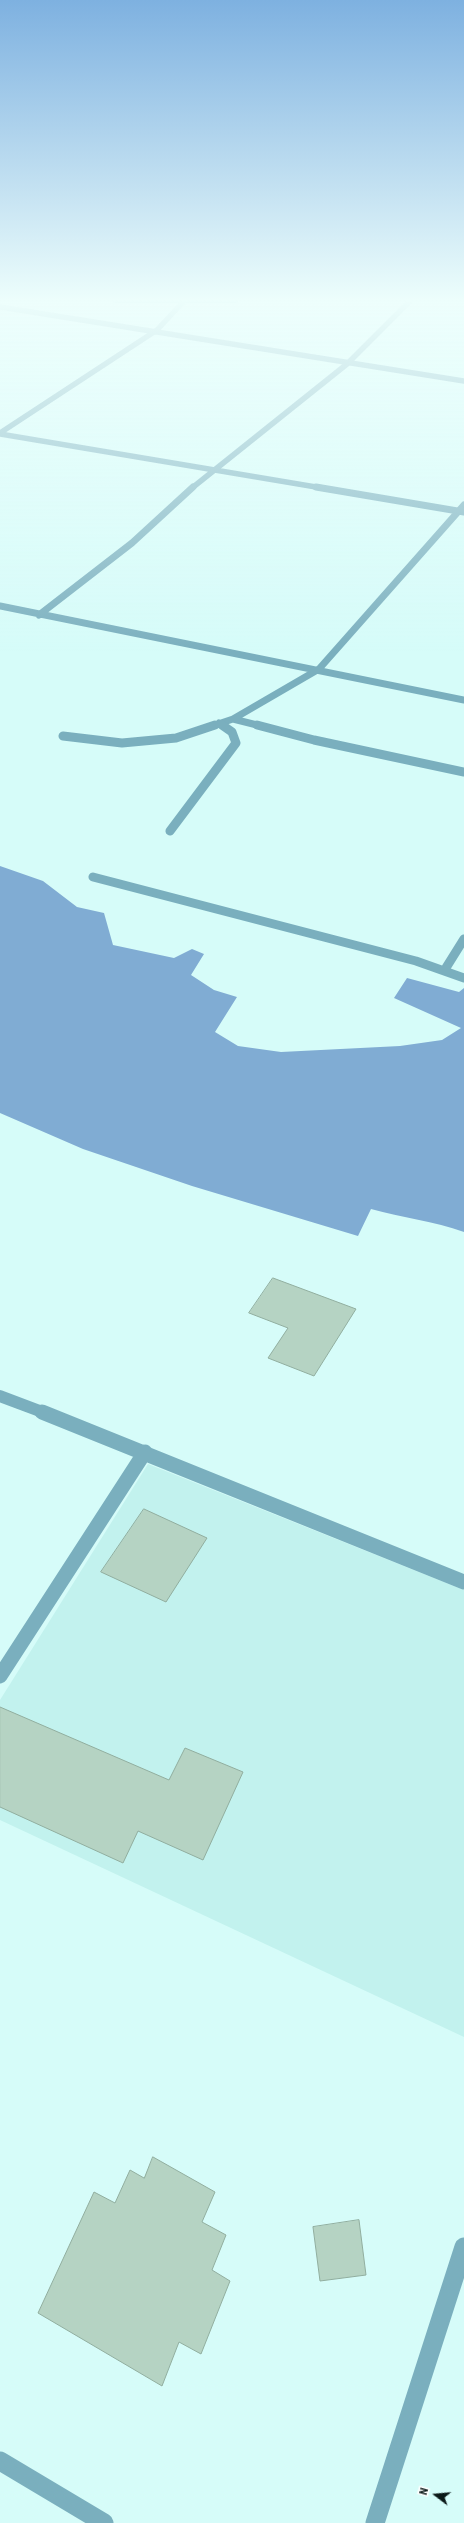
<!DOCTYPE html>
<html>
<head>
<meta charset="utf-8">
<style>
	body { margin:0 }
	#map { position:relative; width:464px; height:2523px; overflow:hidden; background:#d6fcf9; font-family:"Roboto Condensed",sans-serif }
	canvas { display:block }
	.north { position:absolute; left:416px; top:2475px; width:40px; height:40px; -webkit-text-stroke:3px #fff; paint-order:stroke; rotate:286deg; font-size:11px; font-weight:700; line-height:16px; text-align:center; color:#0b1918 }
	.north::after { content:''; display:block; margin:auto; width:14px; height:18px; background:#0b1918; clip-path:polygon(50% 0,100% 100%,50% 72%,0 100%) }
</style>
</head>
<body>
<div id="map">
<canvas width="464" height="2523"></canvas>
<div class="north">N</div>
</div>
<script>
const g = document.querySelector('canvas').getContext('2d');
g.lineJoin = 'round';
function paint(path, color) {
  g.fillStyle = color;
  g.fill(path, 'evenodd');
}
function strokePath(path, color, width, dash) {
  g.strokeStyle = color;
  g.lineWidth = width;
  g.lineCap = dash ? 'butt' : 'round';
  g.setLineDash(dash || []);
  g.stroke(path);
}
paint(new Path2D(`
	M 148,1464 L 464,1590 L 464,2037 L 0,1820 L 0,1700 Z`), '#c2f2ee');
paint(new Path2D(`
	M 0,866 L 43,881 L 77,907 L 104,913 L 113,945 L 174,958 L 192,949 L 204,954 L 191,975 L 214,990 L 237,997 L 215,1032 L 238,1046 L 281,1052 L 400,1046 L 442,1040 L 461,1028 L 394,998 L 407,978 L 459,992 L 464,988 L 464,1232 C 434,1221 402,1218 371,1209 L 358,1236 L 192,1186 L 83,1149 L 0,1113 Z`), '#80acd3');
const building = new Path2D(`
	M 273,1278 L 356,1309 L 314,1376 L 268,1358 L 288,1328 L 249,1313 Z
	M 144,1509 L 207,1538 L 166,1602 L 101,1572 Z
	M 0,1707 L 169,1780 L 185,1748 L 243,1772 L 203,1860 L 138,1831 L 123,1863 L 0,1807 Z
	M 153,2157 L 215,2192 L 202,2222 L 226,2235 L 212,2270 L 230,2281 L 201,2354 L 179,2342 L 162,2386 L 38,2313 L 94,2192 L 115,2203 L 130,2170 L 144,2178 Z
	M 359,2220 L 366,2275 L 320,2281 L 313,2227 Z`);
paint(building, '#b5d3c3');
strokePath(building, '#91ae9f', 1);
strokePath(new Path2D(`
	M 0,307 L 464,381
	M 0,433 L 157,330 L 184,301
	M 0,434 L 322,488
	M 192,488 L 347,364 L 411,300`), '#7aafbe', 5.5);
strokePath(new Path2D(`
	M 316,487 L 464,512
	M 0,606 L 464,700
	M 39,615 L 132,543 L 193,487
	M 233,719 L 261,726
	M 219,723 L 224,726
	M 212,726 L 233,719 L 319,669 L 464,505`), '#7aafbe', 7);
strokePath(new Path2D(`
	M 257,725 L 314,740 L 464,772
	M 63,736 L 122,743 L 176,738 L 215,725
	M 170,831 L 236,743 L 232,732 L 222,725
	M 93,877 L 416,961 L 464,978
	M 444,971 L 464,939`), '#7aafbe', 9);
strokePath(new Path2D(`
	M 0,1396 L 45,1413`), '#7aafbe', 12);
strokePath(new Path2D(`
	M 42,1412 L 464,1582
	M 0,1676 L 145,1452`), '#7aafbe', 15);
strokePath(new Path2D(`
	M 0,2461 L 104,2523
	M 375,2523 L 464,2247`), '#7aafbe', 19);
strokePath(new Path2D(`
	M 115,300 L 236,300`), '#308da4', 5.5);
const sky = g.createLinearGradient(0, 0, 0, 653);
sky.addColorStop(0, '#7eb1e0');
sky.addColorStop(0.46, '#edfefc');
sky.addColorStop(1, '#edfefc00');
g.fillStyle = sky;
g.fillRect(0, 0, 464, 653);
</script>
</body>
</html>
